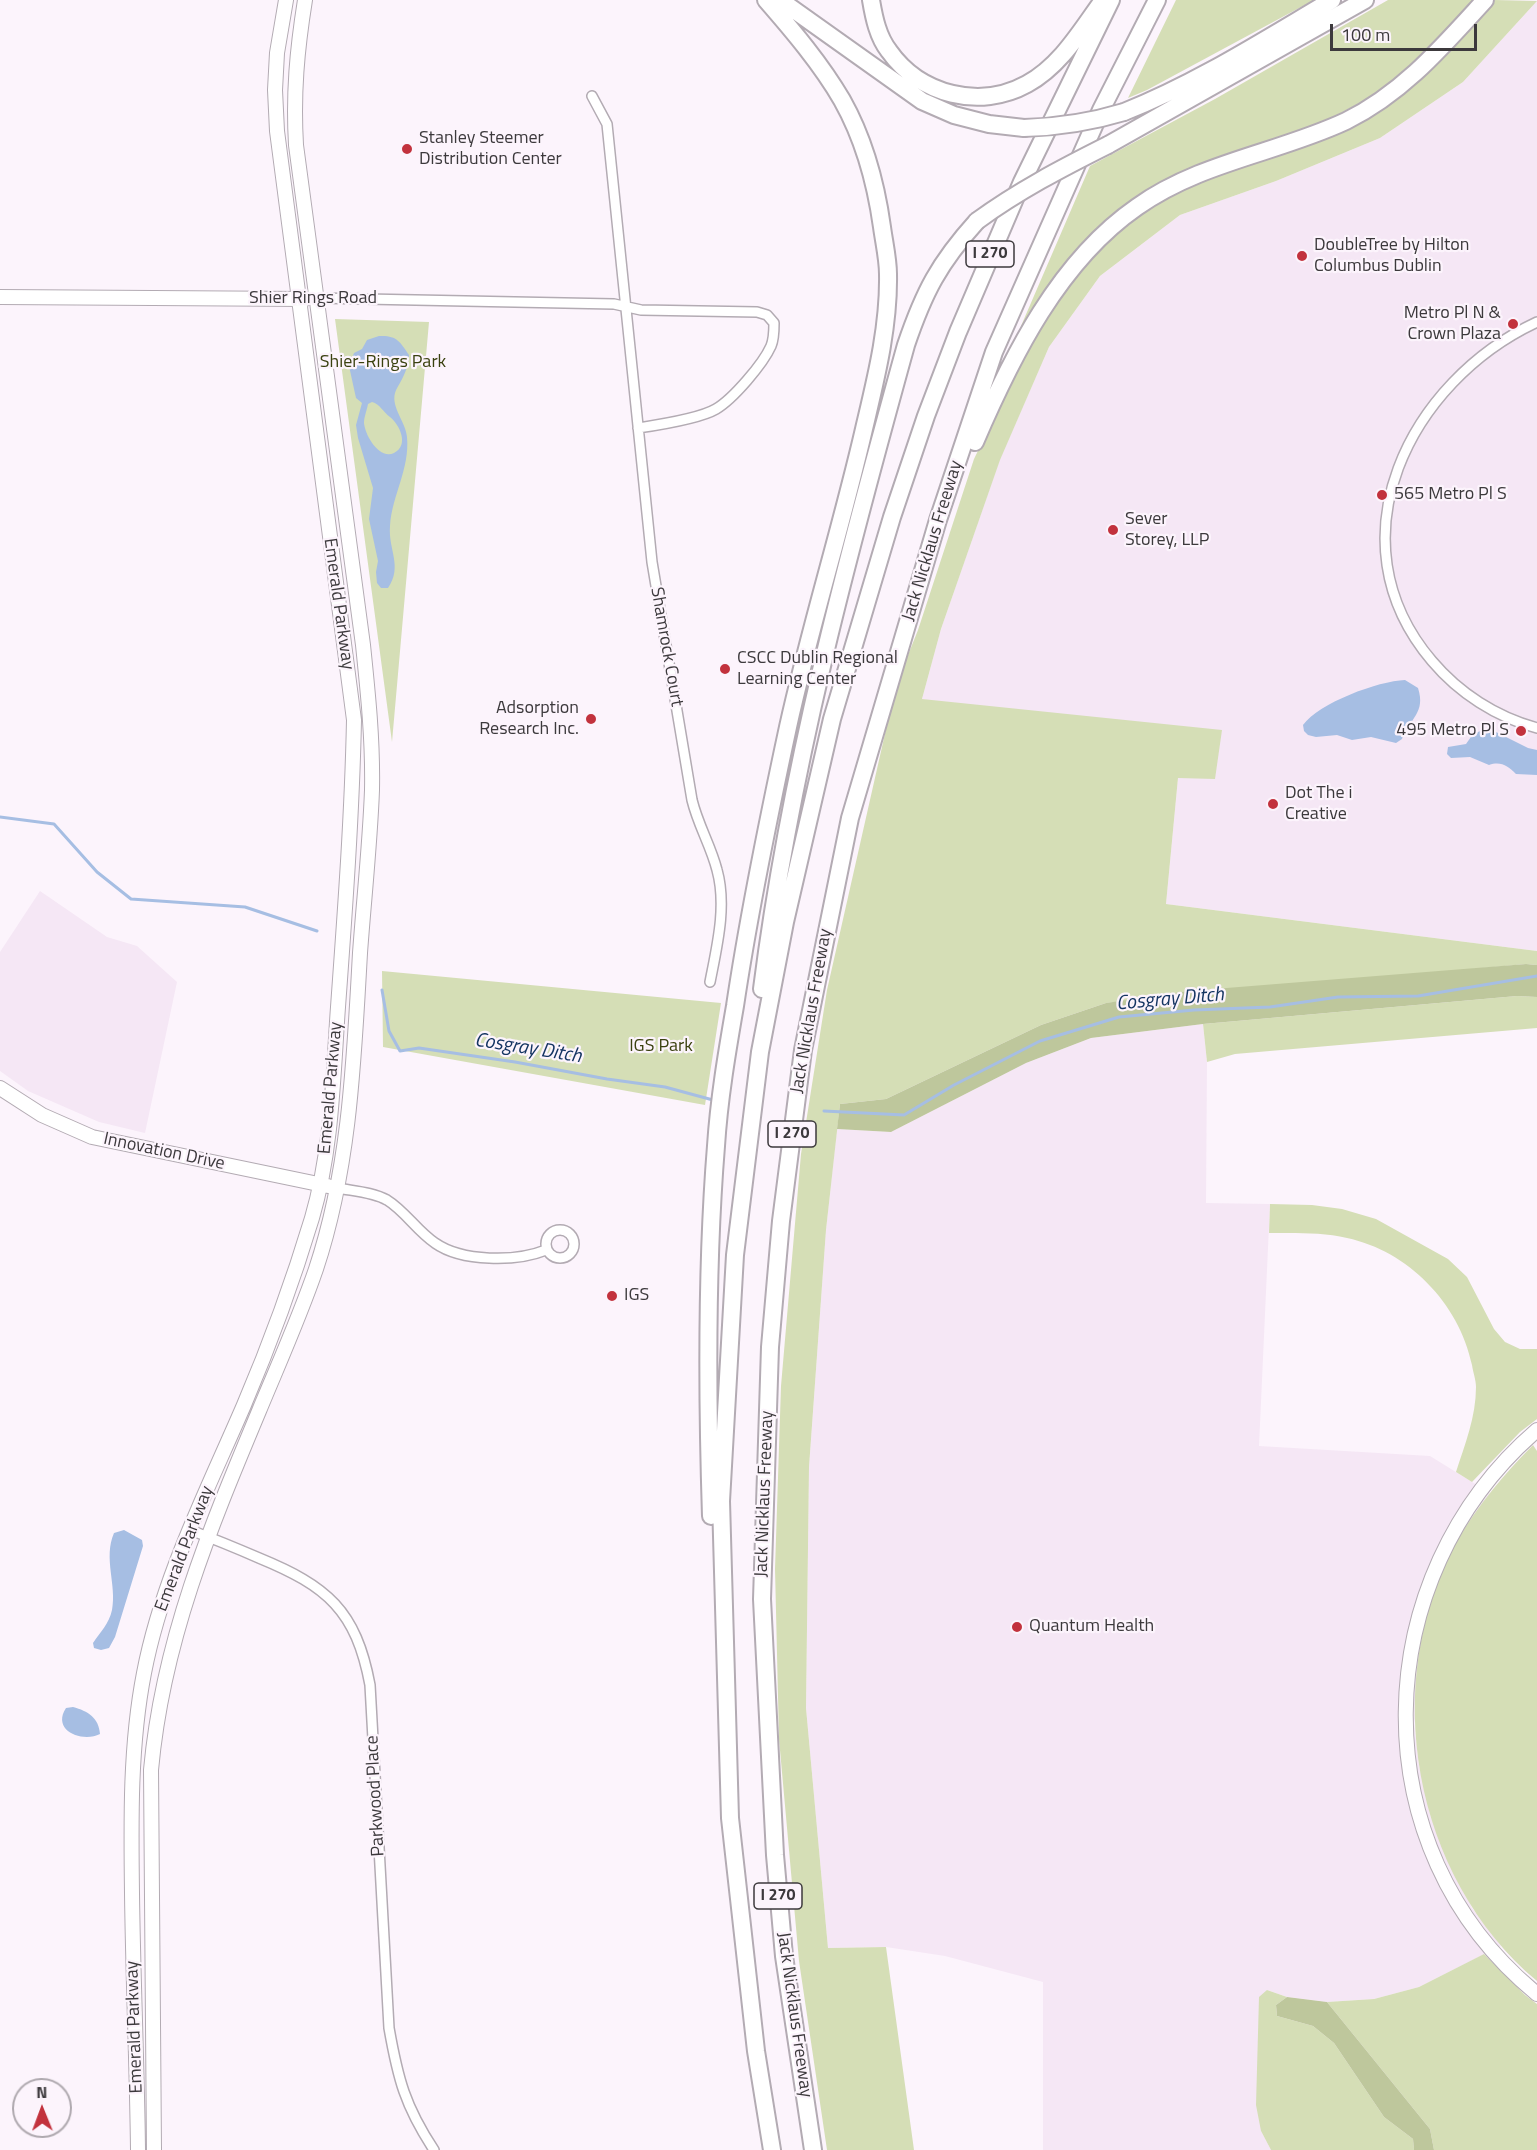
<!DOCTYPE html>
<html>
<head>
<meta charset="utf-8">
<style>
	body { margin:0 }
	#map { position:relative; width:1537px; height:2150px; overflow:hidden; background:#fcf4fc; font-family:"Titillium Web",sans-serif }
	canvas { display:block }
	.north { position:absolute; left:12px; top:2078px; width:60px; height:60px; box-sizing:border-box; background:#fcf4fc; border:2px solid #afa9af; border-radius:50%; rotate:359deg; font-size:16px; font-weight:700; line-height:24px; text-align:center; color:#3c393c }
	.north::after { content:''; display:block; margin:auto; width:21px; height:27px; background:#c2323d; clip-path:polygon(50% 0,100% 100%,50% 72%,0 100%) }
	.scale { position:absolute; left:1330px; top:24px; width:147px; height:27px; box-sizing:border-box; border:3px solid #3c393c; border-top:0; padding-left:8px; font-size:18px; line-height:21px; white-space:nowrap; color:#3c393c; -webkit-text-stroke:4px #fcf4fc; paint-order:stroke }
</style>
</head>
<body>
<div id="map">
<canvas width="1537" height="2150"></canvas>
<div class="north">N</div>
<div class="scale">100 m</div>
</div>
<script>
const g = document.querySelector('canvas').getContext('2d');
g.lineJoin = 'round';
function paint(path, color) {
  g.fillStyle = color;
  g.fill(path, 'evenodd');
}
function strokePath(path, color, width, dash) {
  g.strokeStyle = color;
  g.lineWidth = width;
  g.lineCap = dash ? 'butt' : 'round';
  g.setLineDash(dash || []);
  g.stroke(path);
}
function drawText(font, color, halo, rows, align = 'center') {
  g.font = font + ' "Titillium Web",sans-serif';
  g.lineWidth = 4.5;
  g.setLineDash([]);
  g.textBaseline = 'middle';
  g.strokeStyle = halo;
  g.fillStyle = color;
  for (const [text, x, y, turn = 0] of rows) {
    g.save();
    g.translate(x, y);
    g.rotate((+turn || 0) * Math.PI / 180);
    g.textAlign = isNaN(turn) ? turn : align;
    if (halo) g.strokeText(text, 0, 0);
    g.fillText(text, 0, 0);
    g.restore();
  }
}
paint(new Path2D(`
	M 1537,1 L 1537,951 L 1166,904 L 1178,778 L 922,699 L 941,629 L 1000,459 L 1049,347 L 1100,276 L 1180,215 L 1276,181 L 1380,138 L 1463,82 Z
	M 40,891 L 107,937 L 137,946 L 177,982 L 145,1133 L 99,1122 L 28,1091 L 0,1071 L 0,952 Z
	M 1203,1024 L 1207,1062 L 1206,1203 L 1270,1204 L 1259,1446 L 1430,1456 L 1490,1493 L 1457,1543 L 1414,1723 L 1419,1765 L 1431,1818 L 1472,1908 L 1501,1946 L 1419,1987 L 1374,1999 L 1327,2002 L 1287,1997 L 1267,1990 L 1261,2131 L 1271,2150 L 1043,2150 L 1043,1982 L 945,1956 L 886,1947 L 828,1948 L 806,1708 L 809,1467 L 826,1230 L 837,1129 L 891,1132 L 1026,1063 L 1091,1038 Z`), '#f5e7f5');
paint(new Path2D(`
	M 1176,0 L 1314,0 L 1147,90 L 1128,98 Z
	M 1388,0 L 1473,0 L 1431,52 L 1380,92 L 1333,117 L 1160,185 L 1024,328 L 1021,326 L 1090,166 L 1215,99 Z
	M 1495,0 L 1537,1 L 1463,82 L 1380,138 L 1276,181 L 1180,215 L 1100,276 L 1049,347 L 1000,460 L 941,629 L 922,699 L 1222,730 L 1215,779 L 1178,778 L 1166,904 L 1537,951 L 1537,965 L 1526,964 L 1106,1003 L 1041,1025 L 886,1099 L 840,1104 L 826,1230 L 809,1467 L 806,1708 L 828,1948 L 886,1947 L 914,2150 L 827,2150 L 799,1961 L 779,1739 L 775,1569 L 781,1386 L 801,1154 L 827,990 L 896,685 L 918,630 L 974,459 L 1030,343 L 1082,266 L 1111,236 L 1158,201 L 1204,179 L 1333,133 L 1475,23 Z
	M 335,319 L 429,322 L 392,742 Z
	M 382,971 L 721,1003 L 705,1105 L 383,1047 Z
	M 1517,996 L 1537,997 L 1537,1028 L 1235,1054 L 1207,1062 L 1203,1024 Z
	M 1270,1204 L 1312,1205 L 1342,1209 L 1376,1219 L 1448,1259 L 1467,1277 L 1494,1329 L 1505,1342 L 1520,1349 L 1537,1349 L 1537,1419 L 1520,1432 L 1472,1482 L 1456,1472 C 1465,1444 1476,1417 1476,1387 C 1476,1380 1473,1372 1472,1365 C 1459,1303 1408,1251 1347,1238 C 1322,1232 1294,1233 1269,1233 Z
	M 1533,1445 L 1537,1451 L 1537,1981 C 1413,1877 1378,1683 1457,1541 C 1478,1505 1504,1474 1533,1445 Z
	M 1484,1954 L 1525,1995 L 1537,2004 L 1537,2150 L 1434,2150 L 1430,2129 L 1327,2002 L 1374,1999 L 1419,1987 Z
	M 1267,1990 L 1287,1997 L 1276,2005 L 1277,2016 L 1313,2026 L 1334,2043 L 1384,2117 L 1413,2139 L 1414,2150 L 1271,2150 L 1261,2131 L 1256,2105 L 1259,1997 Z`), '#d5deb6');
paint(new Path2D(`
	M 1526,964 L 1537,965 L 1537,997 L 1517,996 L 1203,1024 L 1091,1038 L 1026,1063 L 891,1132 L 837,1129 L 840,1104 L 886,1099 L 1041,1025 L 1106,1003 L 1189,991 Z
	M 1287,1997 L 1327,2002 L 1430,2129 L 1434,2150 L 1414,2150 L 1413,2139 L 1384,2117 L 1334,2043 L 1313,2026 L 1277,2016 L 1276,2005 Z`), '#bec79c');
paint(new Path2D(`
	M 379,336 C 396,335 400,341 409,355 C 408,365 406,372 401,381 C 399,385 396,389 395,393 C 391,408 406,422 407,437 C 410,469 392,495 390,526 C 388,550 403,566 388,588 L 381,588 L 377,583 L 376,572 L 378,561 L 369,519 L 373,488 L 358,438 L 356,425 L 362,403 L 356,398 L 349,366 L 354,353 L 362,349 L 367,340 ZM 372,402 C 380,404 383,412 390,417 C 399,424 410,445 394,453 C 379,460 365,435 364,423 C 364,417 367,410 368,404 Z
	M 1405,680 L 1418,688 C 1426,713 1410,718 1402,739 L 1396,743 L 1371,737 L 1352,740 L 1337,735 L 1316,737 L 1308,735 L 1304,731 L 1303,725 C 1319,703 1378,681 1405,680 Z
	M 1488,728 L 1528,748 L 1537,750 L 1537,775 L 1516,774 C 1508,766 1501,761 1489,765 L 1470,757 L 1451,758 L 1447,754 L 1448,747 L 1466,744 L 1473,734 Z
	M 124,1530 L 142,1540 L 143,1546 L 115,1637 L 109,1648 L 101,1650 L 94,1648 L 93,1643 C 100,1632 109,1624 112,1610 C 117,1585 103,1558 114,1533 Z
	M 73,1707 C 88,1711 99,1718 100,1734 C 83,1743 51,1731 66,1708 Z`), '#a6bee3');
strokePath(new Path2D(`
	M 0,817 L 54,824 L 97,872 L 131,899 L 245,907 L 317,931
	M 382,990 L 389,1031 L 400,1051 L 419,1048 L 515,1062 L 607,1079 L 665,1087 L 713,1100
	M 824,1111 L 904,1115 L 954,1085 L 1040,1041 L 1119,1017 L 1194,1010 L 1270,1007 L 1338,997 L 1418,996 L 1537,976`), '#a6bee3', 3);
const street = new Path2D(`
	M 592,96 L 607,124 L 652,562 L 692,800 C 698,825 711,846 717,870 C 727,906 717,946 710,982
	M 316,298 L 614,304 L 641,310 L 757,312 L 767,315 L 774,323 C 774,330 774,339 771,346 C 763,364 733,399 716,409 C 699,419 658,425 638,428
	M 1537,322 C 1410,381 1329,540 1432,661 C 1459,693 1496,717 1537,728
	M 338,1188 C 353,1191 373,1192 387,1200 C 405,1211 417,1231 435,1243 C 462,1262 516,1262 546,1250
	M546 1244a14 14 0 1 1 28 0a14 14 0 1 1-28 0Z
	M 190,1530 C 214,1539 236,1548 259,1558 C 327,1586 356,1610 370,1685 L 389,2028 C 398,2079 405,2106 434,2150`);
const secondary = new Path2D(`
	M 0,297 L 305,299
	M 0,1088 L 42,1115 L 92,1137 L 328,1186
	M 1537,1430 C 1366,1577 1358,1848 1537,1994
	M 138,2150 C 137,2064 133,1978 132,1893 C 131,1819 130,1745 144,1673 C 162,1579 207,1491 244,1405 C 270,1344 293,1281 312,1218 C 332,1150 333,1077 338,1007 C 345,911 352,816 354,720 L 277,131 L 275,90 L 277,53 L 286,0
	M 154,2150 L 151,1770 C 163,1637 213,1521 264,1399 C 282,1356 301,1313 316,1269 C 350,1167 354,1059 360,953 C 364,898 370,844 372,790 C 373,741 368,693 363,645 L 296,145 C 293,94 297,50 305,0`);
const highway = new Path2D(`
	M 780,0 L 922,101 L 954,115 L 989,124 L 1024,128
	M 871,0 C 874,18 878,37 889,51 C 920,95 980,110 1027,84 C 1060,66 1080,32 1101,3
	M 1124,112 C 1197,83 1264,40 1332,0
	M 1108,145 L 1365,0
	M 975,442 C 1012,356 1059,261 1137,207 C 1200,162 1278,153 1346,121 C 1403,93 1443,46 1485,0
	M 762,989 C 790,769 847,558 906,345 C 924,292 939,263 977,221
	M 711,1516 C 707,1393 706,1269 716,1146 C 719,1099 727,1052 735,1006 C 749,912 768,820 788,727 C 810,627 841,529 864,429 C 876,378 889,327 888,274 C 888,259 884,242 882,227 C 876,184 864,139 842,100 C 821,64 793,31 766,0
	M 772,2150 L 756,2051 L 730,1818 L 721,1501 L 735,1255 L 760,1052 L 785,922 L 832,719 L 892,517 L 926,416 L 958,332 L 1022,182 L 1111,0
	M 813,2150 L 784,1956 L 775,1855 L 762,1599 L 770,1347 L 781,1221 L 803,1050 L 850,818 L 938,520 L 994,352 L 1101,110 L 1157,0`);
strokePath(street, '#b3abb3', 12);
strokePath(secondary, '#b3abb3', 16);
strokePath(highway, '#b3abb3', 20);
strokePath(street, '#fff', 9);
strokePath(secondary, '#fff', 14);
strokePath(highway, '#fff', 16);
const highwayBridge = new Path2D(`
	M 1024,128 C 1059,127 1091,122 1124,112
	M 977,221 C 1018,191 1062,168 1108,145`);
strokePath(highwayBridge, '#b3abb3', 20, []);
strokePath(highwayBridge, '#fff', 16);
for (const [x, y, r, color] of [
	[407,149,6,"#c2323d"],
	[1302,256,6,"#c2323d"],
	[1513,324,6,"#c2323d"],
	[1382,495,6,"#c2323d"],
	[1113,530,6,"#c2323d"],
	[725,669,6,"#c2323d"],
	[591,719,6,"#c2323d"],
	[1521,731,6,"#c2323d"],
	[1273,804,6,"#c2323d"],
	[612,1296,6,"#c2323d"],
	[1017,1627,6,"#c2323d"]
]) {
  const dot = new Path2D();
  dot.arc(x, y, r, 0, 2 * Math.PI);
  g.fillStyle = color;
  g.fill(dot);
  strokePath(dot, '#fcf4fc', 2);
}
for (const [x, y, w] of [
	[990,254,48],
	[792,1134,48],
	[778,1896,48]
]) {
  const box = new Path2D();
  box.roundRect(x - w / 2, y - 13, w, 26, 4.5);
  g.fillStyle = '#fcf4fc';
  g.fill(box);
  strokePath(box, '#3c393c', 1.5);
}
drawText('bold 16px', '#3c393c', null, [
	["I 270",990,254],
	["I 270",792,1134],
	["I 270",778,1896]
]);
drawText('18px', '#3c393c', '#fcf4fc', [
	["Stanley Steemer",419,139],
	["Distribution Center",419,160],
	["DoubleTree by Hilton",1314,246],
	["Columbus Dublin",1314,267],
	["Metro Pl N &",1501,314,"right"],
	["Crown Plaza",1501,335,"right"],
	["565 Metro Pl S",1394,495],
	["Sever",1125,520],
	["Storey, LLP",1125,541],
	["CSCC Dublin Regional",737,659],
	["Learning Center",737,680],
	["Adsorption",579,709,"right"],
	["Research Inc.",579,730,"right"],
	["495 Metro Pl S",1509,731,"right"],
	["Dot The i",1285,794],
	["Creative",1285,815],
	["IGS",624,1296],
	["Quantum Health",1029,1627]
], 'left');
drawText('18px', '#3c393c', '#fcf4fc', [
	["Shier Rings Road",313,299],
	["Jack Nicklaus Freeway",933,541,-73],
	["Emerald Parkway",338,604,82],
	["Shamrock Court",666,647,80],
	["Jack Nicklaus Freeway",812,1011,-80],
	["Emerald Parkway",331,1088,-85],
	["Innovation Drive",164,1152,12],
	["Jack Nicklaus Freeway",765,1494,-88],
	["Emerald Parkway",185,1549,-69],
	["Parkwood Place",376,1796,-93],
	["Jack Nicklaus Freeway",794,2015,82],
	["Emerald Parkway",135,2027,-92]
]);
drawText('18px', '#3a410f', '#fcf4fc', [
	["Shier-Rings Park",383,363],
	["IGS Park",661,1047]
]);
drawText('italic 20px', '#153562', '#fcf4fc', [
	["Cosgray Ditch",1170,1000,-5],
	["Cosgray Ditch",528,1049,9]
]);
</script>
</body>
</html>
